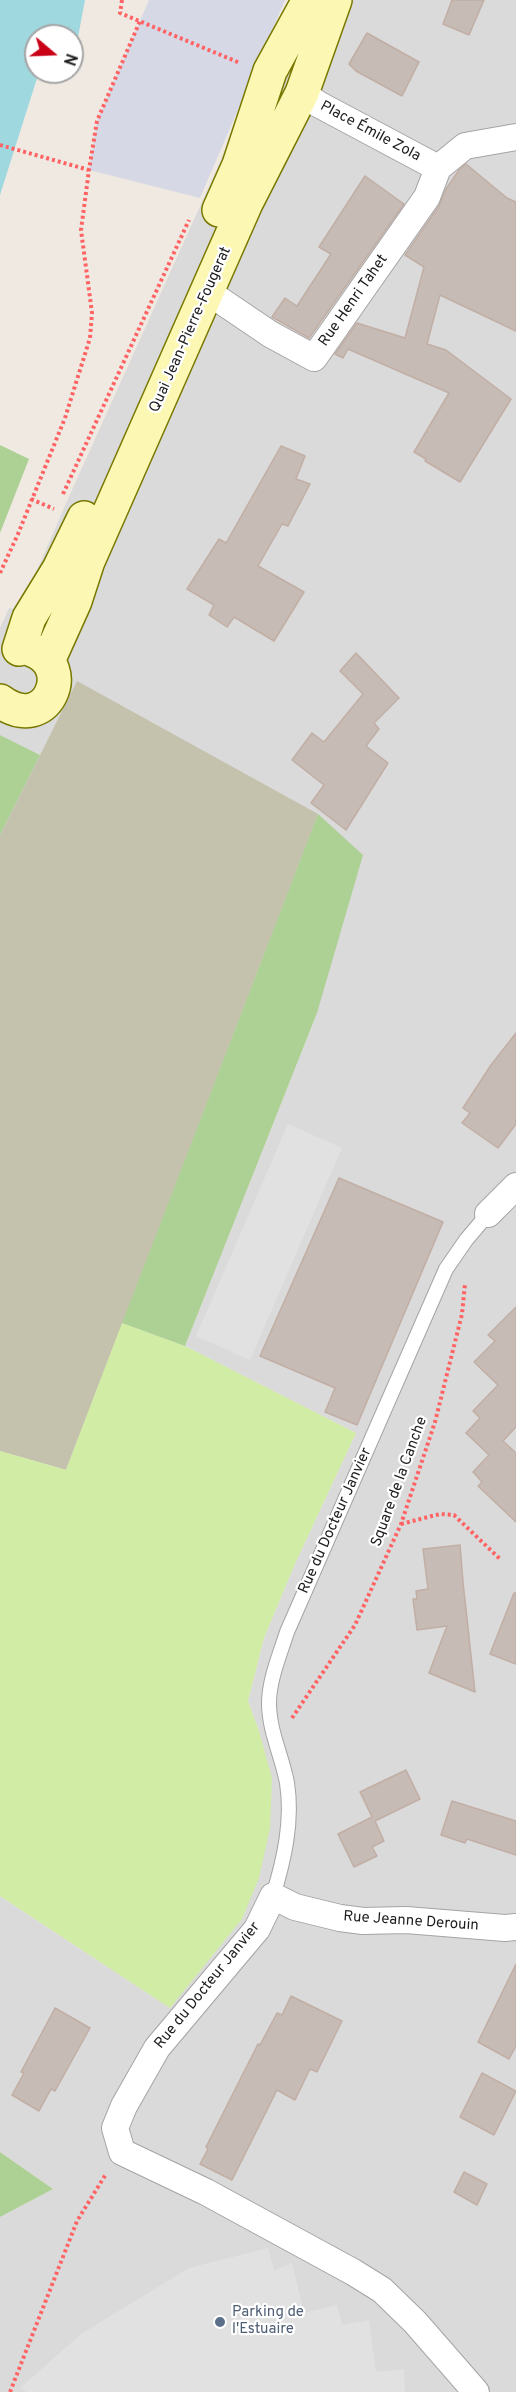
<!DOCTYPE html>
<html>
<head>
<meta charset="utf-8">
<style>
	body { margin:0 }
	#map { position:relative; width:516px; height:2392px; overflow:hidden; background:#efe9e2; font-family:Overpass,sans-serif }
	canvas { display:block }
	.north { position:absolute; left:24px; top:24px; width:60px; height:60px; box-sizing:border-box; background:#fff; border:2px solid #a5a5a5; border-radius:50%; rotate:109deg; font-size:16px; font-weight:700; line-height:24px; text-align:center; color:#1d1d1d }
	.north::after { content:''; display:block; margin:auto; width:21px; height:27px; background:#ca0016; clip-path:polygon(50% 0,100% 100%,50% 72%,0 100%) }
</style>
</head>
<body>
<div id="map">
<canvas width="516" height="2392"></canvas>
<div class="north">N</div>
</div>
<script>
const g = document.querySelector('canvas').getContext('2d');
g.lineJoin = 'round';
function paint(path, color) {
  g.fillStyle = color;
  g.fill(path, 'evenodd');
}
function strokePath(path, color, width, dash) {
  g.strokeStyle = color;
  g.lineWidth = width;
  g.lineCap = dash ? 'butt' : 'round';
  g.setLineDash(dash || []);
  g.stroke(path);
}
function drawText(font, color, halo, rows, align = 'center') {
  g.font = font + ' Overpass,sans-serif';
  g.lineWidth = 4.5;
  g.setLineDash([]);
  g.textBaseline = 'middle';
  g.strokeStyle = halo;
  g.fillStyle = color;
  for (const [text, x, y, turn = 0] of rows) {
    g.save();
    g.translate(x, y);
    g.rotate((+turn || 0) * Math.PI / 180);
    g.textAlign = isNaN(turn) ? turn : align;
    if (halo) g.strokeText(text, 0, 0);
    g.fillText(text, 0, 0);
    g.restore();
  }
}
paint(new Path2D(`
	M 293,0 L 516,0 L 516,2392 L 0,2392 L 0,2217 L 53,2189 L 0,2152 L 0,1896 L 170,2008 L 259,1731 L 248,1701 L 264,1638 L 294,1566 L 356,1433 L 185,1346 L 317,1013 L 77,682 L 40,755 L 0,735 L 0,628 L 9,608 L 20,610 L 63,510 Z`), '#dbdada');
paint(new Path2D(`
	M 77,681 L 318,814 L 66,1470 L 0,1451 L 0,835 Z`), '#c4c1ad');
paint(new Path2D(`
	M 122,1323 L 185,1346 L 356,1433 L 294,1566 L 264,1638 L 248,1701 L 259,1731 L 272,1778 L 270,1828 L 259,1878 L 242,1919 L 170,2008 L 0,1896 L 0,1451 L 66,1470 Z`), '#d0eca5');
paint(new Path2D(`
	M 0,445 L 29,459 L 0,533 Z
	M 0,735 L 40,755 L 0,835 Z
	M 318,814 L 363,855 L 317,1013 L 185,1346 L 122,1323 Z
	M 0,2152 L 53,2189 L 0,2217 Z`), '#add095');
paint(new Path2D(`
	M 288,1124 L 342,1148 L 250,1360 L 196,1336 Z
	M 268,2248 L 274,2270 L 292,2263 L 304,2313 L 337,2305 L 342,2325 L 369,2320 L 376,2372 L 404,2369 L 405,2392 L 26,2392 L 21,2387 L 81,2334 L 189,2268 Z`), '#e1e1e1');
paint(new Path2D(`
	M 149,0 L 285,0 L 200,198 L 89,170 L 97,121 Z`), '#d7d8e5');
paint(new Path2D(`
	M 0,0 L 85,0 L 78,37 L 52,32 L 50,36 L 36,36 L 36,72 L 39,72 L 0,195 Z`), '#a0d8df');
const building = new Path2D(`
	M 452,0 L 484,0 L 469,35 L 443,24 Z
	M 367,33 L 419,62 L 402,96 L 356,71 L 349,64 Z
	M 466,164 L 507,198 L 516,202 L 516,331 L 440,295 L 427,344 L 446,350 L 511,399 L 460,482 L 425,461 L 426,459 L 414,452 L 449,393 L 348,349 L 343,358 L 335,354 L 357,323 L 405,338 L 424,267 L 405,255 L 439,206 L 446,189 L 459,170 Z
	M 365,176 L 404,204 L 309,338 L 272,317 L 285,298 L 297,306 L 331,254 L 319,247 Z
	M 281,446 L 305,456 L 296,479 L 310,484 L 288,526 L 282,524 L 258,566 L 304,592 L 274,641 L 234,617 L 227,627 L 209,615 L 214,605 L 187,589 L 219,539 L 226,543 Z
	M 356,653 L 399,698 L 374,723 L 379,729 L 366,746 L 388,763 L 346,830 L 311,803 L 324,785 L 292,760 L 312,733 L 324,742 L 363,694 L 340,671 Z
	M 516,1033 L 516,1124 L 498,1148 L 462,1123 L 470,1113 L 463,1108 L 491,1065 Z
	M 339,1178 L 443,1222 L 357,1425 L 325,1412 L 335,1388 L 260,1356 Z
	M 516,1307 L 516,1427 L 503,1441 L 516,1453 L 516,1522 L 478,1486 L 482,1482 L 473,1472 L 489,1455 L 466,1433 L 480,1418 L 473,1411 L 498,1385 L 474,1362 L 495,1341 L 488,1335 Z
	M 460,1545 L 463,1582 L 475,1692 L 429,1673 L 447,1626 L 417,1630 L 413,1599 L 417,1599 L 416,1591 L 428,1589 L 423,1549 Z
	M 514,1593 L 516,1593 L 516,1664 L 490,1654 Z
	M 406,1770 L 420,1799 L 375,1821 L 384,1841 L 372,1847 L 377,1856 L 354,1867 L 338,1834 L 372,1817 L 360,1792 Z
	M 452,1801 L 516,1821 L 516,1855 L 467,1839 L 465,1843 L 441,1835 Z
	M 516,1964 L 516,2046 L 509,2059 L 478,2042 Z
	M 291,1996 L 342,2021 L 317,2072 L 310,2069 L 295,2100 L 277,2090 L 232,2180 L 200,2164 L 208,2149 L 206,2147 L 258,2044 L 260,2045 L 277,2013 L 282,2015 Z
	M 55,2008 L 90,2028 L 55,2091 L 51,2089 L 39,2111 L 12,2095 L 24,2073 L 21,2072 Z
	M 482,2073 L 516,2091 L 494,2135 L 460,2117 Z
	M 464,2172 L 487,2184 L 477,2205 L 454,2192 Z`);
paint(building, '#c7bbb5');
strokePath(building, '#c1aea4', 1.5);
const lane = new Path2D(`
	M 273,1896 C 284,1860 293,1821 287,1783 C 282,1756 269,1731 269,1703 C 269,1680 280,1654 287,1632 L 446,1269 L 466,1240 L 488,1214`);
const street = new Path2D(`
	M 302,93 L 318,104 L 438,168
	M 438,168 L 465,146 L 516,137
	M 208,292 L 270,334 L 314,358 L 427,197 L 438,168
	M 488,1214 L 516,1186
	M 476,2392 L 415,2322 L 382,2290 L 353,2272 L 206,2192 L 122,2152 L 115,2128 L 124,2106 L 157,2048 L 257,1929 L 273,1896 L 295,1907 L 340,1918 L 363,1921 L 406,1920 L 505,1928 L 516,1927`);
const secondary = new Path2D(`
	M 219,210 L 239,165 L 270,71 L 309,0
	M 19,649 L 29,618 L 59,569 L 84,518
	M 48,661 L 75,601 L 88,561 L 246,203 L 302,93 L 335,0
	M 0,701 C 47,736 77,666 32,650`);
strokePath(lane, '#a4a4a4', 16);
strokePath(street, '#a4a4a4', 28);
strokePath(secondary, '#787800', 36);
strokePath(new Path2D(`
	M 122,0 L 120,13 L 240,63
	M 0,145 L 89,170
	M 63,494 L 189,220
	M 31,499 L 54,509
	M 0,573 L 18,534 L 65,418 L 90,338 L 92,313 L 81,230 L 89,170 L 97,121 L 140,21
	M 401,1524 L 440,1514 L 454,1515 L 501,1560
	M 292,1718 L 355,1625 L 401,1524 L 435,1422 L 462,1314 L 465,1284
	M 10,2392 L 77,2221 L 106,2174`), '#ff6364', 4, [3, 3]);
strokePath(lane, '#fff', 14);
strokePath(street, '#fff', 26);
strokePath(secondary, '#fcf8b3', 33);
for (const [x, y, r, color] of [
	[220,2322,6,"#5c6f8a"]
]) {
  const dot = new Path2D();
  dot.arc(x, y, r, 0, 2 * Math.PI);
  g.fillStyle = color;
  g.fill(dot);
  strokePath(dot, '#fff', 2);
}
drawText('15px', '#1d1d1d', '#fff', [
	["Place Émile Zola",370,132,28],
	["Rue Henri Tahet",354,301,-55],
	["Quai Jean-Pierre-Fougerat",191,330,-66],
	["Square de la Canche",400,1482,-70],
	["Rue du Docteur Janvier",336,1521,-66],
	["Rue Jeanne Derouin",411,1922,4],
	["Rue du Docteur Janvier",208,1986,-51]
]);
drawText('15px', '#4e5e75', '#fff', [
	["Parking de",232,2313],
	["l'Estuaire",232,2330]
], 'left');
</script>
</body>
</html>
